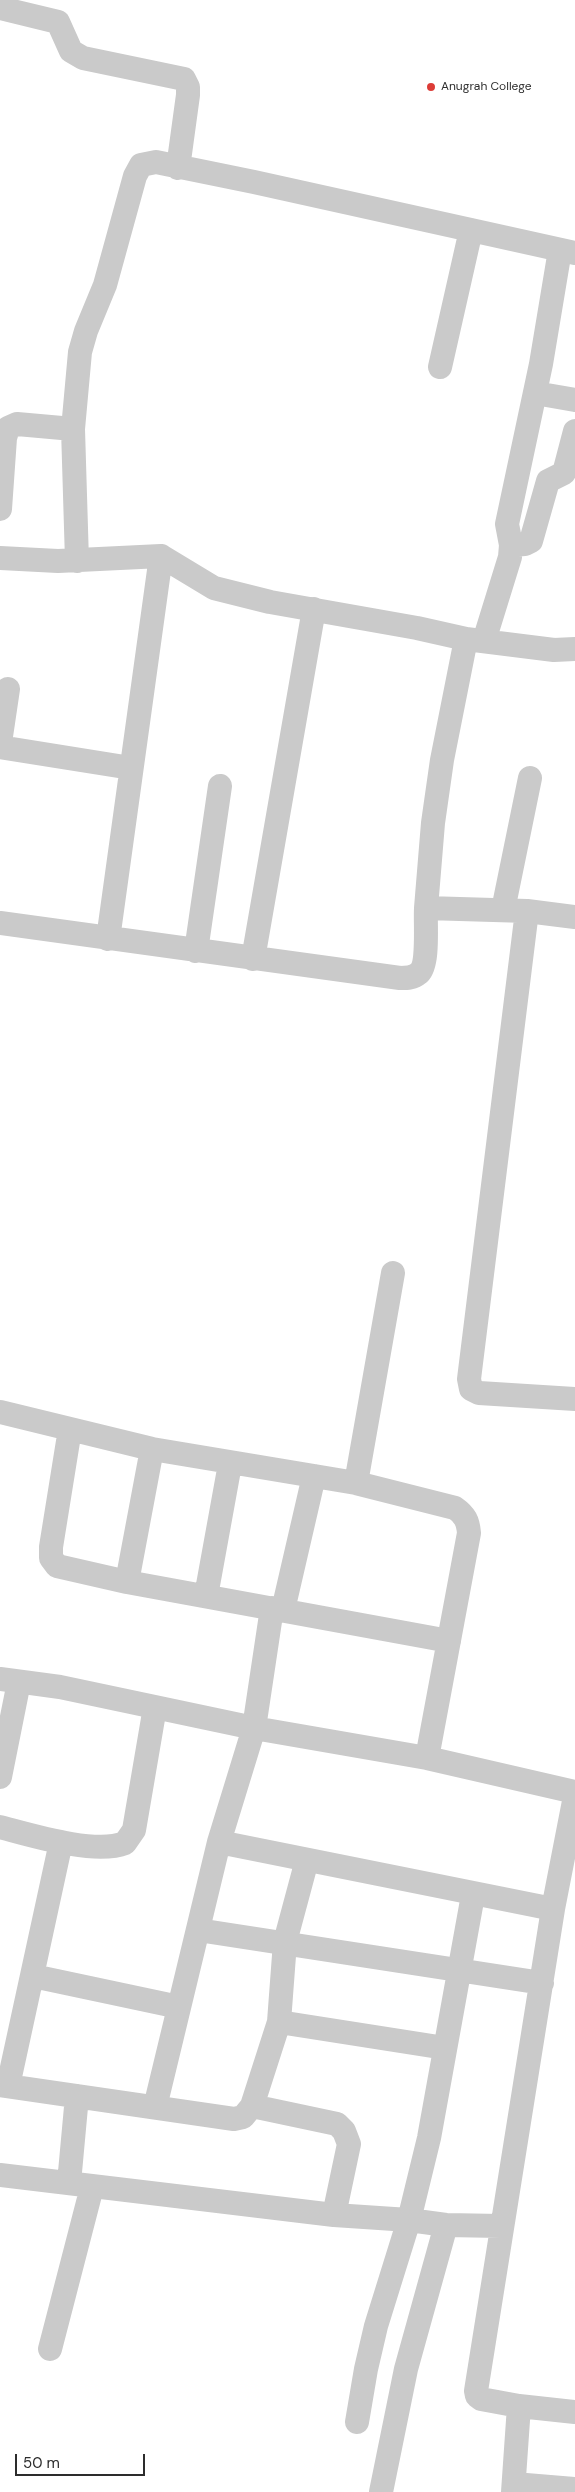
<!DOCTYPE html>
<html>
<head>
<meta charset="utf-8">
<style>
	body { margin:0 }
	#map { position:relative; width:575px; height:2492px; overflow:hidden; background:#fff; font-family:"DM Sans",sans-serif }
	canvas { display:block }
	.scale { position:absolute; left:15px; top:2454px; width:130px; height:22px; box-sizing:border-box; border:2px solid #2d2d2d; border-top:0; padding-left:6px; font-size:15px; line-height:18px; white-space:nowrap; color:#2d2d2d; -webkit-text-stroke:4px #fff; paint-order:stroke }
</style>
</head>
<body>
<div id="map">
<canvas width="575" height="2492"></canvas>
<div class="scale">50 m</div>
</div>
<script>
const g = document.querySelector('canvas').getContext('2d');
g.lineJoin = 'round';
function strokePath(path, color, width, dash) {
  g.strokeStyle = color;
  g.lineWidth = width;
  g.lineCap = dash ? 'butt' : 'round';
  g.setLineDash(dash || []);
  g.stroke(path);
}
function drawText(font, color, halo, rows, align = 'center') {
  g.font = font + ' "DM Sans",sans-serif';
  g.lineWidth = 5;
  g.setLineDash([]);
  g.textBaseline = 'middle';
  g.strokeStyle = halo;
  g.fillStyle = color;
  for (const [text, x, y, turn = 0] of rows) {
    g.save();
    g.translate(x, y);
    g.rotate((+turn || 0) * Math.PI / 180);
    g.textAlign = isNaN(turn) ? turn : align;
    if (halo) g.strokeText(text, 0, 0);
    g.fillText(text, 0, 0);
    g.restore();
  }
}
strokePath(new Path2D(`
	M 0,8 L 58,22 L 71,51 L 83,58 L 184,79 L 188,87 L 188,95 L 178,168
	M 440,367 L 471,230
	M 535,393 L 575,400
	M 0,509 L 5,438 L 8,428 L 17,424 L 73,429
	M 511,545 L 525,544 L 531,541 L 548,481 L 564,473 L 575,431
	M 0,558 L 58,561 L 161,556 L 214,588 L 270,602 L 417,628 L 466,639 L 554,650 L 575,649
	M 77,561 L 73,429 L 80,352 L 86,331 L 105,285 L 135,176 L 141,165 L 156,162 L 254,182 L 575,253
	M 484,641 L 510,557 L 511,545 L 507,524 L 541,364 L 560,250
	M 0,743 L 8,689
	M 0,747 L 131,768
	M 426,908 L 433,823 L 442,760 L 466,639
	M 503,910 L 530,778
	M 527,911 L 469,1379 L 471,1389 L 479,1393 L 575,1399
	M 0,923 L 400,978 C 407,978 413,978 419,973 C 429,964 425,922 426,908 L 527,911 L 575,917
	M 108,939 L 161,556
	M 196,951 L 220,786
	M 253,959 L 314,609
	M 0,1412 L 152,1449 L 356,1483 L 455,1508 C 465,1515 468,1521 469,1533 L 427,1758
	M 70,1429 L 51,1547 L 51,1558 L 57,1566 L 127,1582 L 449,1641
	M 356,1483 L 393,1273
	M 127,1582 L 152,1449
	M 206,1596 L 230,1464
	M 283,1610 L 314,1476
	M 0,1679 L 60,1687 L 254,1728 L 427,1758 L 575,1792
	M 0,1777 L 19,1682
	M 0,1827 C 31,1835 95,1855 125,1843 L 134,1830 L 155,1707
	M 219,1842 L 553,1909
	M 198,1930 L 542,1983
	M 33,1976 L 179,2007
	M 279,2022 L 445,2048
	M 0,2085 L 234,2119 L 243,2117 L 252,2106 L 279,2022 L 285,1942 L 307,1860
	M 8,2086 L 61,1842
	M 252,2106 L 337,2124 L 344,2131 L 349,2144 L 334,2215
	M 155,2107 L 219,1842 L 254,1728 L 272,1608
	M 0,2175 L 334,2215 L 409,2220 L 446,2225 L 501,2226
	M 69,2183 L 77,2096
	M 50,2349 L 92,2187
	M 519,2406 L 481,2399 L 477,2396 L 476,2391 L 553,1909 L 575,1796
	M 357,2422 L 366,2369 L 376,2326 L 409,2220 L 429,2138 L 473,1895
	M 514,2484 L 575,2489
	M 381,2492 L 406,2369 L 446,2225
	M 513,2492 L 519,2406 L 575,2412`), '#cacaca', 24);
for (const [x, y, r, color] of [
	[431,87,5,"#dc3c37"]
]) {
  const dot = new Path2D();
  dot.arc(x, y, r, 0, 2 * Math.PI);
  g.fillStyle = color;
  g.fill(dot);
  strokePath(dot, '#fff', 2);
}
drawText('12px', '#2d2d2d', '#fff', [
	["Anugrah College",441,87]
], 'left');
</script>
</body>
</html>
